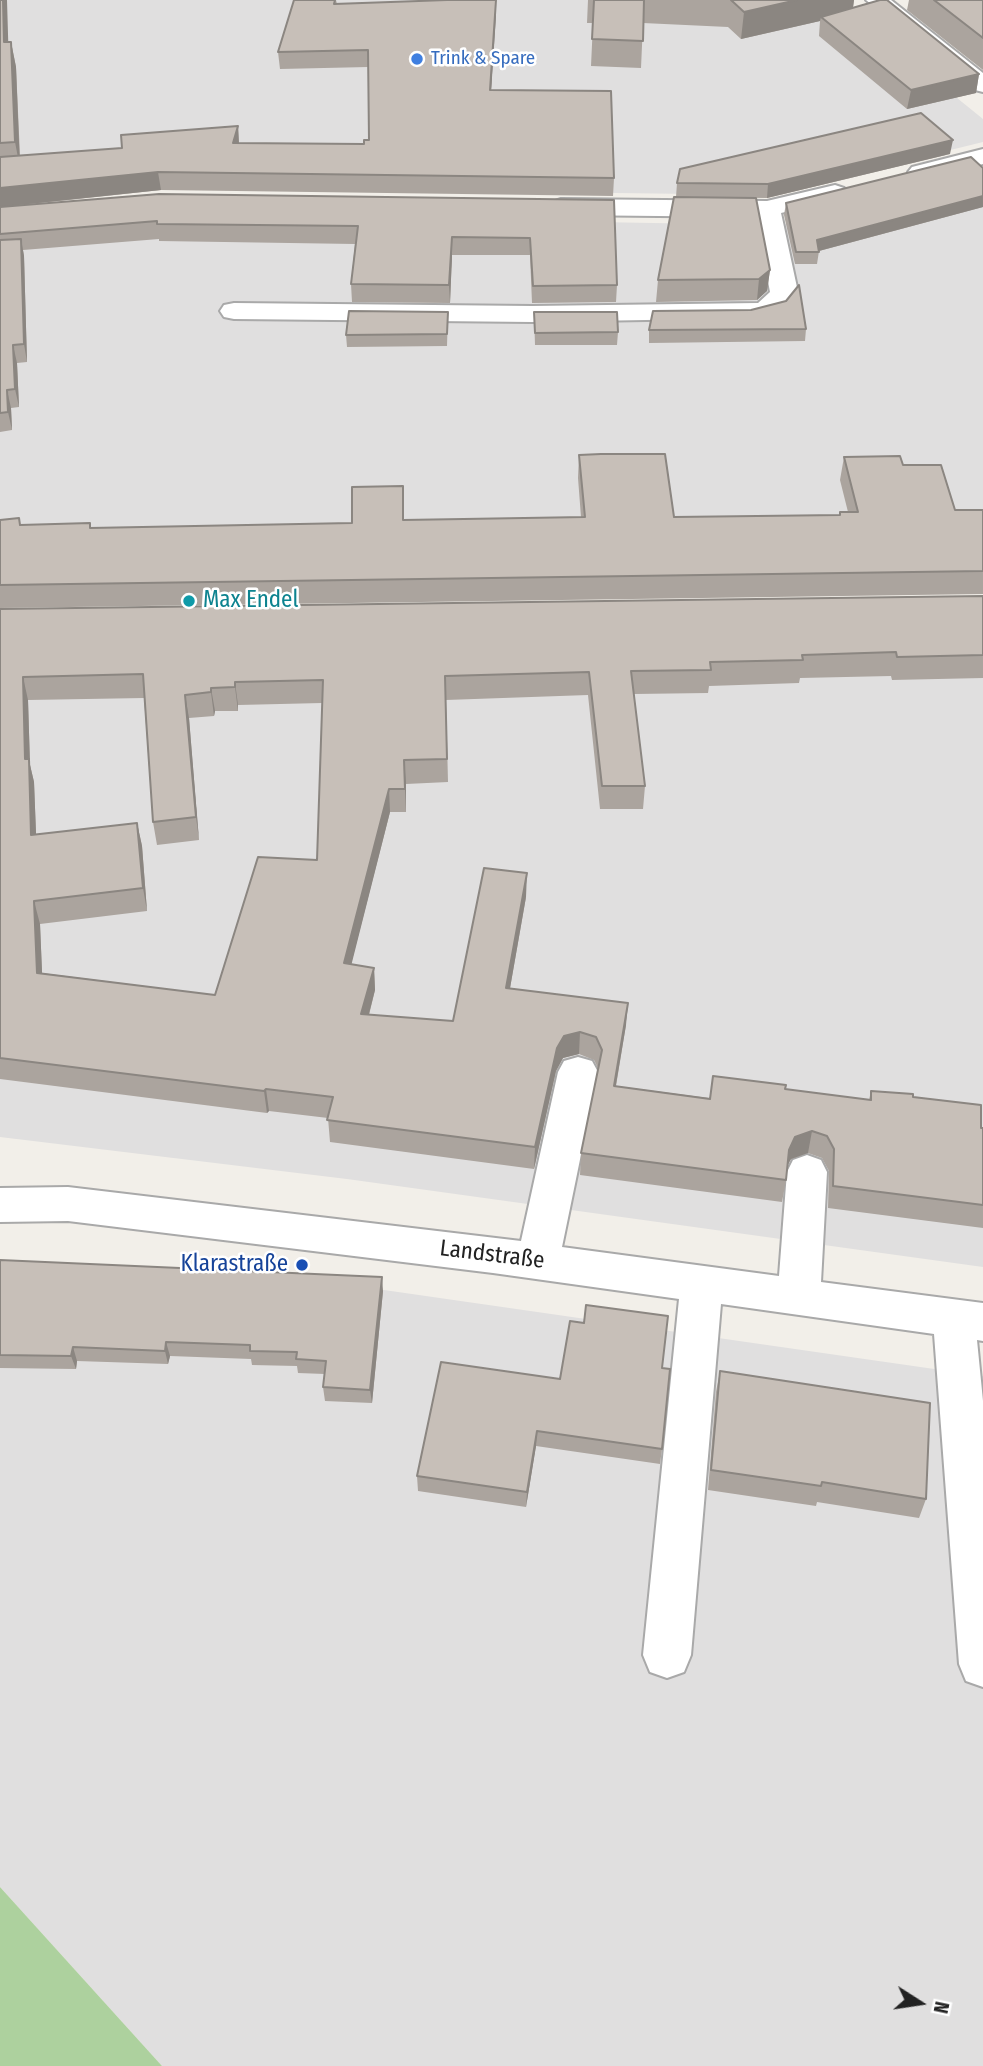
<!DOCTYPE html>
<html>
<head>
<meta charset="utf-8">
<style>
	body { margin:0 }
	#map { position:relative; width:983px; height:2066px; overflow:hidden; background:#f2efe9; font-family:"Fira Sans Condensed",sans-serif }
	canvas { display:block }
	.north { position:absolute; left:885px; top:1968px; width:70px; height:70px; -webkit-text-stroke:5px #fff; paint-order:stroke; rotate:102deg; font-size:19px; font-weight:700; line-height:28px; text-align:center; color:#222 }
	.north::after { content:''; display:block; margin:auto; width:24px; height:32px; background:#222; clip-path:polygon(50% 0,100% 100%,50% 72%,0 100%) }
</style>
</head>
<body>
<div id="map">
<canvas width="983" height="2066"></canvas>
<div class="north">N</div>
</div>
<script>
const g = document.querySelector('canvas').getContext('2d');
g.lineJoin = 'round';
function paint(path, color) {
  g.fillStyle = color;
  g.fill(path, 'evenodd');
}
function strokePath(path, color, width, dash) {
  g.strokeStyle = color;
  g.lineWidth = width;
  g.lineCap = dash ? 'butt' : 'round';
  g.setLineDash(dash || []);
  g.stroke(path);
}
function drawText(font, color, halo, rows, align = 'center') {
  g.font = font + ' "Fira Sans Condensed",sans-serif';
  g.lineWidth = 5;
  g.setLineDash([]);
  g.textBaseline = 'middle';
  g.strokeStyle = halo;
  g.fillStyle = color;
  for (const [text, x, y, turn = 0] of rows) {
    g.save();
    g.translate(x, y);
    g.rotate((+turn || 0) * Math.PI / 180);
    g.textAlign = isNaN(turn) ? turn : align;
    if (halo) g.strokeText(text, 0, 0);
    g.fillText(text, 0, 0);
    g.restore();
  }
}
paint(new Path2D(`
	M 0,0 L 836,0 L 983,119 L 983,142 L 767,195 L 163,187 L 0,199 Z
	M 983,176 L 983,579 L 0,597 L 0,228 L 596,222 L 768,225 L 797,223 Z
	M 983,632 L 983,1267 L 347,1179 L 0,1137 L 0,651 Z
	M 0,1273 L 384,1290 L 983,1376 L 983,2066 L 162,2066 L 0,1887 Z`), '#e0dfdf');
paint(new Path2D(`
	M 0,1887 L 162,2066 L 0,2066 Z`), '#add19e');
const minor = new Path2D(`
	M 866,0 L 891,0 L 983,73 L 983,92 L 975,90 Z
	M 983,149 L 983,164 L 921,180 L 912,177 L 908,172 L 912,167 Z
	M 835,185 L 844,188 L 848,193 L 844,198 L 781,213 L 798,292 L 784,311 L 760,318 L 532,322 L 234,319 L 224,317 L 220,311 L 224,305 L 234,303 L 532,306 L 758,303 L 770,292 L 756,217 L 561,215 L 552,212 L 548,207 L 552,202 L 561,199 L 767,201 Z
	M 578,1057 L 592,1061 L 598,1072 L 562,1247 L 779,1276 L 787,1172 L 793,1160 L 807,1155 L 821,1160 L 827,1172 L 821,1282 L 983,1303 L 983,1341 L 977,1340 L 983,1401 L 983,1687 L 966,1681 L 959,1664 L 934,1334 L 721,1304 L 691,1655 L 684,1672 L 667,1678 L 650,1672 L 643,1655 L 679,1299 L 493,1273 L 68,1221 L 0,1222 L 0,1188 L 68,1187 L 521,1241 L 558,1072 L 564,1061 Z`);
strokePath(minor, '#a9a9a9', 4);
paint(minor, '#fff');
paint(new Path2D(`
	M 0,0 L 8,42 L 11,42 L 16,67 L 20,156 L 122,148 L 238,126 L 239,143 L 364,144 L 369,140 L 368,67 L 280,69 L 278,52 L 336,0 L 337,4 L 496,0 L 491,90 L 614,178 L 613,196 L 161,190 L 4,207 L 614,200 L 617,285 L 616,302 L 532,303 L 530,255 L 452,255 L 450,303 L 352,302 L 351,284 L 355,244 L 159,241 L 159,239 L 23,250 L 24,256 L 27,362 L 17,363 L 19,407 L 11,408 L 12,430 L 0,432 Z
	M 588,0 L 854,0 L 853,8 L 979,74 L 976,93 L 907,109 L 819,36 L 820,21 L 741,39 L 728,27 L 643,23 L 641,68 L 591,66 L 593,23 L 587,23 Z
	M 909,0 L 983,0 L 983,70 L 907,10 Z
	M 950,154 L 767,198 L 676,197 L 677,183 Z
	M 983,168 L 983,207 L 819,251 L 817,264 L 795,264 L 784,215 L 786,203 Z
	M 770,270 L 767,291 L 757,300 L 656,302 L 658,280 Z
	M 448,312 L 447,346 L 347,347 L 346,335 Z
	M 534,312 L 618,332 L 617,345 L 535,345 Z
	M 806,329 L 805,341 L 649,343 L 649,330 Z
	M 579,455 L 674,517 L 839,515 L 840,512 L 848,512 L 840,480 L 844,457 L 903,465 L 955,510 L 983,510 L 983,594 L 0,608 L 0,520 L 21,525 L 91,528 L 352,523 L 404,520 L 581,517 L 578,478 Z
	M 983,596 L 983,678 L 892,680 L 891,676 L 800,678 L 799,683 L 709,686 L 708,693 L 634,694 L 645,786 L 643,809 L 600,809 L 588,695 L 446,700 L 448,782 L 406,784 L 406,812 L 390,812 L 351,964 L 374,968 L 375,990 L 369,1015 L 453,1021 L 526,897 L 510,988 L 626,1025 L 616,1086 L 709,1098 L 785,1089 L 869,1100 L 871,1091 L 913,1097 L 983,1128 L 983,1228 L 828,1208 L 829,1171 L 822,1158 L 808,1153 L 791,1159 L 787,1165 L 786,1180 L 782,1202 L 580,1175 L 581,1153 L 598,1068 L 594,1060 L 579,1054 L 563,1058 L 556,1071 L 534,1169 L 330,1142 L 328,1118 L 269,1111 L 267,1113 L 0,1079 L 0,609 ZM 144,698 L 153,822 L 157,845 L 199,840 L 189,718 L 214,716 L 215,711 L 238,711 L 238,705 L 322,703 L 317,860 L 215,995 L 42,973 L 40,924 L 147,911 L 142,846 L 137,823 L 36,835 L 34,782 L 30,765 L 28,700 Z
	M 0,1260 L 383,1291 L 372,1403 L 325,1401 L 323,1387 L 325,1374 L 298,1373 L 297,1366 L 252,1365 L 251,1359 L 170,1356 L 168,1364 L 77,1361 L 76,1369 L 0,1368 Z
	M 662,1368 L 662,1449 L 660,1464 L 536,1446 L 526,1507 L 418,1491 L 417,1476 L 560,1379 Z
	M 720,1371 L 926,1499 L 919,1518 L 817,1502 L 816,1506 L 708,1490 L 716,1392 Z`), '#aba49e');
paint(new Path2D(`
	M 3,0 L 7,0 L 9,68 L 4,42 Z
	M 496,0 L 496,16 L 490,108 L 490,90 Z
	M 797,0 L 854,0 L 852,14 L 821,17 L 820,21 L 741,39 L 744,12 Z
	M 11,42 L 16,67 L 20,168 L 15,142 Z
	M 979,74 L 976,93 L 907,109 L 911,90 Z
	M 238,126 L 239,145 L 233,143 Z
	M 953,140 L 950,154 L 767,198 L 768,184 Z
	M 158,172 L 161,190 L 0,207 L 0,188 Z
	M 983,196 L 983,207 L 815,252 L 817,240 Z
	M 452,237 L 452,255 L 450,303 L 449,285 Z
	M 21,239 L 24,256 L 27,362 L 24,344 Z
	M 770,270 L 767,291 L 757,300 L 759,279 Z
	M 13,345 L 17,363 L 19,407 L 15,389 Z
	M 7,390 L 11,408 L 12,430 L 8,412 Z
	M 23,677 L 28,700 L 30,765 L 34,782 L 37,858 L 31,835 L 25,759 Z
	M 235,682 L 238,705 L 238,711 L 235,687 Z
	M 211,688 L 215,711 L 214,716 L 211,692 Z
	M 185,695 L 189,718 L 199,840 L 196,817 Z
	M 404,760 L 406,784 L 406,812 L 405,789 Z
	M 389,789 L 390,812 L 346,986 L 344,963 Z
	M 137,823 L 142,846 L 147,911 L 143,888 Z
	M 527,873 L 526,897 L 506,1011 L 506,988 Z
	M 34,901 L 40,924 L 43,995 L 37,973 Z
	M 374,968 L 375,990 L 363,1037 L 361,1014 Z
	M 628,1003 L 626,1025 L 612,1108 L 614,1086 Z
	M 580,1032 L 579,1054 L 563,1058 L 556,1071 L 534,1169 L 535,1147 L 557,1048 L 564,1036 Z
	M 266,1089 L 269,1111 L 267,1113 L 264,1091 Z
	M 812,1131 L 808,1153 L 791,1159 L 784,1172 L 789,1150 L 795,1137 Z
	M 382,1277 L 383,1291 L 372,1403 L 370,1390 Z
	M 166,1342 L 170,1356 L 168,1364 L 165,1351 Z
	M 73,1347 L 77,1361 L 76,1369 L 71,1356 Z
	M 537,1431 L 536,1446 L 526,1507 L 527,1492 Z`), '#8b8681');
const building = new Path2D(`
	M 0,0 L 3,0 L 4,42 L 11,42 L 15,142 L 0,143 Z
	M 294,0 L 335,0 L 334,4 L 447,0 L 496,0 L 490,90 L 611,91 L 614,178 L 158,172 L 0,188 L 0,157 L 122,148 L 121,135 L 238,126 L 233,143 L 364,144 L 364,140 L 369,140 L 368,50 L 278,52 Z
	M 594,0 L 644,0 L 643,41 L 592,39 Z
	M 731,0 L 797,0 L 744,12 Z
	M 880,0 L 887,0 L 979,74 L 911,90 L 821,17 Z
	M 934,0 L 983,0 L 983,38 Z
	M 921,113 L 953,140 L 768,184 L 677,183 L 680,169 Z
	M 971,157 L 983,168 L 983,196 L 817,240 L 819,252 L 796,252 L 786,203 Z
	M 159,194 L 614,200 L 617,285 L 533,286 L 530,238 L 452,237 L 449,285 L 351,284 L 358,226 L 157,224 L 157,221 L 0,234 L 0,207 Z
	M 674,197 L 756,198 L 770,270 L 759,279 L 658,280 Z
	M 21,239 L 24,344 L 13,345 L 15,389 L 7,390 L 8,412 L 0,413 L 0,240 Z
	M 799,285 L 806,329 L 649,330 L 653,311 L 751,310 L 786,301 Z
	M 349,311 L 448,312 L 447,334 L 346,335 Z
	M 534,312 L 617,312 L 618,332 L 535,333 Z
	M 601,454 L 665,454 L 674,517 L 840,515 L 840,512 L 858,512 L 844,457 L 900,456 L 903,465 L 941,465 L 955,510 L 983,510 L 983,571 L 0,585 L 0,520 L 19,518 L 20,525 L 90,523 L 90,528 L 352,523 L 352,487 L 403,486 L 403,520 L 585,517 L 579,455 Z
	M 983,596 L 983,655 L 897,657 L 896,652 L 802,655 L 803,660 L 710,662 L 711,670 L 631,671 L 645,786 L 602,786 L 589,672 L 445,676 L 447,759 L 404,760 L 405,789 L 389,789 L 344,963 L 374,968 L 361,1014 L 453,1021 L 484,868 L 527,873 L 506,988 L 628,1003 L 614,1086 L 710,1099 L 713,1076 L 786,1085 L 785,1089 L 871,1100 L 871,1091 L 913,1094 L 913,1097 L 981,1105 L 981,1128 L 983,1128 L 983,1205 L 833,1186 L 834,1149 L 827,1136 L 812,1131 L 795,1137 L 789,1150 L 786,1180 L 581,1153 L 602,1050 L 596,1037 L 580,1032 L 564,1036 L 557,1048 L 535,1147 L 327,1120 L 333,1097 L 266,1089 L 264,1091 L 0,1058 L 0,609 ZM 143,674 L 153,822 L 196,817 L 185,695 L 211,692 L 211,688 L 235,687 L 235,682 L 323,680 L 317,860 L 258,857 L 215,995 L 37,973 L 34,901 L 143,888 L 137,823 L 31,835 L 29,759 L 25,759 L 23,677 Z
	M 0,1260 L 382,1277 L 370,1390 L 323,1387 L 326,1361 L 296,1359 L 297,1352 L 250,1351 L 250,1345 L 166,1342 L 165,1351 L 73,1347 L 71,1356 L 0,1355 Z
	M 586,1305 L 668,1316 L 662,1368 L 670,1369 L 662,1449 L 537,1431 L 527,1492 L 417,1476 L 441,1362 L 560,1379 L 570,1321 L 584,1323 Z
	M 720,1371 L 930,1403 L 926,1499 L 822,1482 L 821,1486 L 711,1470 Z`);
paint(building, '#c7bfb8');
strokePath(building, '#8b8681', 2);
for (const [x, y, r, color] of [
	[417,59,7,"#3f7fe0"],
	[189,601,7,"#0f9aa8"],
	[302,1265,7,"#1a4fb4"]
]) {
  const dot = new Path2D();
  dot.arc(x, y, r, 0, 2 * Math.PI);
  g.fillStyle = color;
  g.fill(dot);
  strokePath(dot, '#fff', 2.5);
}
drawText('19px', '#366cbe', '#fff', [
	["Trink & Spare",431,59]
], 'left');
drawText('23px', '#0d838f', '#fff', [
	["Max Endel",203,601]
], 'left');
drawText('23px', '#222', '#fff', [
	["Landstraße",492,1255,7]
]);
drawText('23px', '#164399', '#fff', [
	["Klarastraße",288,1265]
], 'right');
</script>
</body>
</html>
